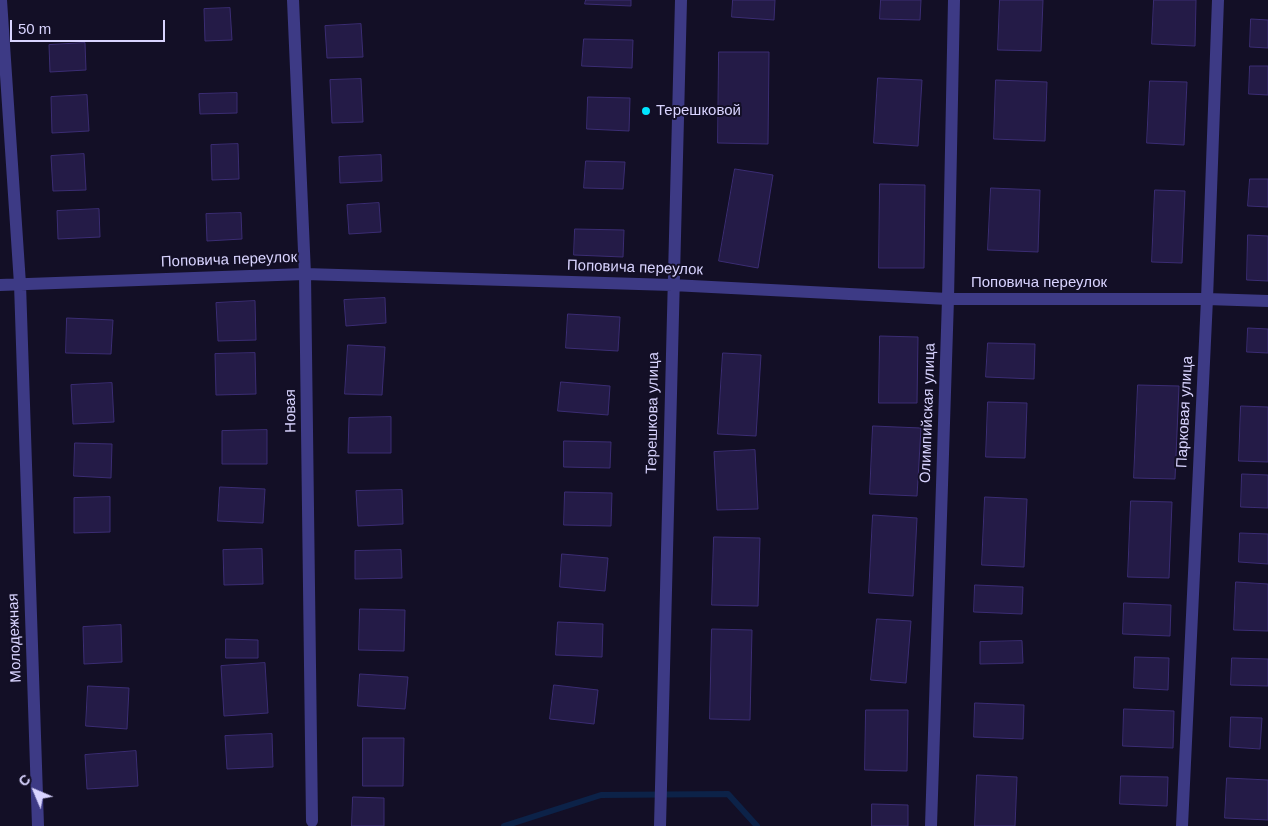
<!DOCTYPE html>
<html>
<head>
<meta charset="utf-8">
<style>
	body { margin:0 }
	#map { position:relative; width:1268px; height:826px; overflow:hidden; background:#130f26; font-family:Helvetica,sans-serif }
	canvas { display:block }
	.north { position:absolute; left:10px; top:766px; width:50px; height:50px; -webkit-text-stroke:4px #130f26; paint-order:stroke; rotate:315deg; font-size:14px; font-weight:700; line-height:20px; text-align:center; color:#d9d4ff }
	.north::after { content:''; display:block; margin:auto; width:18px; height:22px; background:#d9d4ff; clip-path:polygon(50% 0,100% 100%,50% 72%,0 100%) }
	.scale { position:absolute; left:10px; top:20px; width:155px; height:22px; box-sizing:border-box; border:2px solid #d9d4ff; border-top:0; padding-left:6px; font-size:15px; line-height:18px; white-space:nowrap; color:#d9d4ff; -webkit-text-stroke:4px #130f26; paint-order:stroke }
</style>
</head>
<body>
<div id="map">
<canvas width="1268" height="826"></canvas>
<div class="north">С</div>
<div class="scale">50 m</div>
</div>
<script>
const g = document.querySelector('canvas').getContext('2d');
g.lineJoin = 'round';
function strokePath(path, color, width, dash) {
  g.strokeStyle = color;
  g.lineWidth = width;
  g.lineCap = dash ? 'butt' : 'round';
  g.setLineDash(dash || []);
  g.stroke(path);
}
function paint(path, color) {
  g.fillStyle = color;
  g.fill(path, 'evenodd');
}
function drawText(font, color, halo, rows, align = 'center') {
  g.font = font + ' Helvetica,sans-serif';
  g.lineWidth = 4;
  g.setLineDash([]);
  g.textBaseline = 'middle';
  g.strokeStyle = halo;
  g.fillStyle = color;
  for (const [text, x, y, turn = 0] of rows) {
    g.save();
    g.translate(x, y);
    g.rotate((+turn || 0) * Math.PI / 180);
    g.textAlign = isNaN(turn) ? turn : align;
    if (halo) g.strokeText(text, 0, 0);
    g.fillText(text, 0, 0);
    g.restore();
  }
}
strokePath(new Path2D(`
	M 504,826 L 601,795 L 728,794 L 757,826`), '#0c2248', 6);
const building = new Path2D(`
	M 586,0 L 631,0 L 631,6 L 585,4 Z
	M 733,0 L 775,0 L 774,20 L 732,17 Z
	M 881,0 L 921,0 L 920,20 L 880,19 Z
	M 1000,0 L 1043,0 L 1041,51 L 998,50 Z
	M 1154,0 L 1196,0 L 1195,46 L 1152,44 Z
	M 230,8 L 232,40 L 205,41 L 204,9 Z
	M 1251,19 L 1268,20 L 1268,48 L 1250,47 Z
	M 361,24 L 363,57 L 327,58 L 325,26 Z
	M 584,39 L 633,40 L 632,68 L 582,66 Z
	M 85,43 L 86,70 L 50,72 L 49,45 Z
	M 719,52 L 769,52 L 768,144 L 718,143 Z
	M 1250,66 L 1268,66 L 1268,95 L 1249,94 Z
	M 878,78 L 922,80 L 918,146 L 874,143 Z
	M 361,79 L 363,122 L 332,123 L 330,80 Z
	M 996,80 L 1047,82 L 1045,141 L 994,139 Z
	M 1150,81 L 1187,82 L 1184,145 L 1147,143 Z
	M 237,93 L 237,113 L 200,114 L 199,94 Z
	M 87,95 L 89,131 L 52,133 L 51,97 Z
	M 588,97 L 630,98 L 629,131 L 587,129 Z
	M 238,144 L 239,179 L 212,180 L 211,145 Z
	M 84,154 L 86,190 L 53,191 L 51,156 Z
	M 381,155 L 382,181 L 340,183 L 339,157 Z
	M 586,161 L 625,162 L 623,189 L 584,188 Z
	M 735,169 L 773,175 L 758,268 L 719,261 Z
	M 1250,179 L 1268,179 L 1268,207 L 1248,206 Z
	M 880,184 L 925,185 L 924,268 L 879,268 Z
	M 991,188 L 1040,190 L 1038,252 L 988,250 Z
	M 1155,190 L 1185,191 L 1182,263 L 1152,262 Z
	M 379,203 L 381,232 L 349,234 L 347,205 Z
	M 99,209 L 100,237 L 58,239 L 57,211 Z
	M 241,213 L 242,239 L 207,241 L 206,214 Z
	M 575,229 L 624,230 L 623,257 L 574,255 Z
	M 1248,235 L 1268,236 L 1268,281 L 1247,280 Z
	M 385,298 L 386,323 L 346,326 L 344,300 Z
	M 255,301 L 256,340 L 218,341 L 216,303 Z
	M 568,314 L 620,317 L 618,351 L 566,348 Z
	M 67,318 L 113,320 L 111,354 L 66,353 Z
	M 1248,328 L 1268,329 L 1268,353 L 1247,352 Z
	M 880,336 L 918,337 L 917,403 L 879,403 Z
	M 988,343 L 1035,344 L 1034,379 L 986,377 Z
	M 348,345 L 385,347 L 382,395 L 345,394 Z
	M 255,353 L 256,394 L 216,395 L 215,354 Z
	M 723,353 L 761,355 L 756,436 L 718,434 Z
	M 561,382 L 610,386 L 608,415 L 558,411 Z
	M 112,383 L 114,422 L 73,424 L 71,385 Z
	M 1138,385 L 1179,386 L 1175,479 L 1134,478 Z
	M 988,402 L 1027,403 L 1025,458 L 986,457 Z
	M 1241,406 L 1268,407 L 1268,462 L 1239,461 Z
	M 391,417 L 391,453 L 348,453 L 349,418 Z
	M 873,426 L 921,428 L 917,496 L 870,494 Z
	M 267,430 L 267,464 L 222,464 L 222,431 Z
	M 564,441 L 611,442 L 610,468 L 564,467 Z
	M 75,443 L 112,444 L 111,478 L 74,476 Z
	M 755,450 L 758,509 L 717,510 L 714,452 Z
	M 1242,474 L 1268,475 L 1268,508 L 1241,507 Z
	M 220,487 L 265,489 L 263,523 L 218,521 Z
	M 402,490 L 403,524 L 358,526 L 356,491 Z
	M 565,492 L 612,493 L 611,526 L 564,525 Z
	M 110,497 L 110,532 L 74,533 L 74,498 Z
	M 985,497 L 1027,499 L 1024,567 L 982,565 Z
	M 1131,501 L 1172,502 L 1169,578 L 1128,577 Z
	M 873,515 L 917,518 L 913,596 L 869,593 Z
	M 1240,533 L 1268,534 L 1268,564 L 1239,562 Z
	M 714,537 L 760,538 L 758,606 L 712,605 Z
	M 262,549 L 263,584 L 224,585 L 223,550 Z
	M 401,550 L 402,578 L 355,579 L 355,551 Z
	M 562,554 L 608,558 L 605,591 L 560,587 Z
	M 1236,582 L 1268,584 L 1268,631 L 1234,630 Z
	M 975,585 L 1023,587 L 1022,614 L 974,612 Z
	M 1124,603 L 1171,605 L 1170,636 L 1123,634 Z
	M 360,609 L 405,610 L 404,651 L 359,650 Z
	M 877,619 L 911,621 L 906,683 L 871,680 Z
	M 558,622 L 603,624 L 602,657 L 556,655 Z
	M 121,625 L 122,662 L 84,664 L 83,627 Z
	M 712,629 L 752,630 L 750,720 L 710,719 Z
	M 226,639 L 258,640 L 258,658 L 226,658 Z
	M 1022,641 L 1023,663 L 980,664 L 980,642 Z
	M 1135,657 L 1169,658 L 1168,690 L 1134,688 Z
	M 1232,658 L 1268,659 L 1268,686 L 1231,685 Z
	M 265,663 L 268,713 L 224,716 L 221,666 Z
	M 360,674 L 408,677 L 405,709 L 358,706 Z
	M 554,685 L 598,690 L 594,724 L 550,719 Z
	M 88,686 L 129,688 L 127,729 L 86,726 Z
	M 975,703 L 1024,705 L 1023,739 L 974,737 Z
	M 1124,709 L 1174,711 L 1173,748 L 1123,746 Z
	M 866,710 L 908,710 L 907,771 L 865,770 Z
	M 1231,717 L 1262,718 L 1260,749 L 1230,747 Z
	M 272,734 L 273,767 L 227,769 L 225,736 Z
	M 363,738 L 404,738 L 403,786 L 363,786 Z
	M 136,751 L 138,786 L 87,789 L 85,755 Z
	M 977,775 L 1017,777 L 1015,826 L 975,826 Z
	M 1121,776 L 1168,777 L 1167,806 L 1120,804 Z
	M 1227,778 L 1268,780 L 1268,820 L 1225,818 Z
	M 353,797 L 384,798 L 384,826 L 352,826 Z
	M 872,804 L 908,805 L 908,826 L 872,826 Z`);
paint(building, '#241b47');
strokePath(building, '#3b2d73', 1);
strokePath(new Path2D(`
	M 1,0 L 20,284 L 38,826
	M 293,0 L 305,274 L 312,821
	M 0,285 L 305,274 L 672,285 L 948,299 L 1207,299 L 1268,301
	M 660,826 L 681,0
	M 931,826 L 948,299 L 954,0
	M 1182,826 L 1207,299 L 1218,0`), '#3d3a85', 12);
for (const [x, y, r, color] of [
	[646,111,5,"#00e5ff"]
]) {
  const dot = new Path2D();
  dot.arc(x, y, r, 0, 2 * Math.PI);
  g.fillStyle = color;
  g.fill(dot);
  strokePath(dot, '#130f26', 2);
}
drawText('15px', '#d9d4ff', '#130f26', [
	["Терешковой",656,111]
], 'left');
drawText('15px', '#d9d4ff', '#130f26', [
	["Поповича переулок",229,260,-2],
	["Поповича переулок",635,268,2],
	["Поповича переулок",1039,283],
	["Новая",291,411,-91],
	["Парковая улица",1185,412,-87],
	["Терешкова улица",653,413,-89],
	["Олимпийская улица",928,413,-88],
	["Молодежная",15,638,-92]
]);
</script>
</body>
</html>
